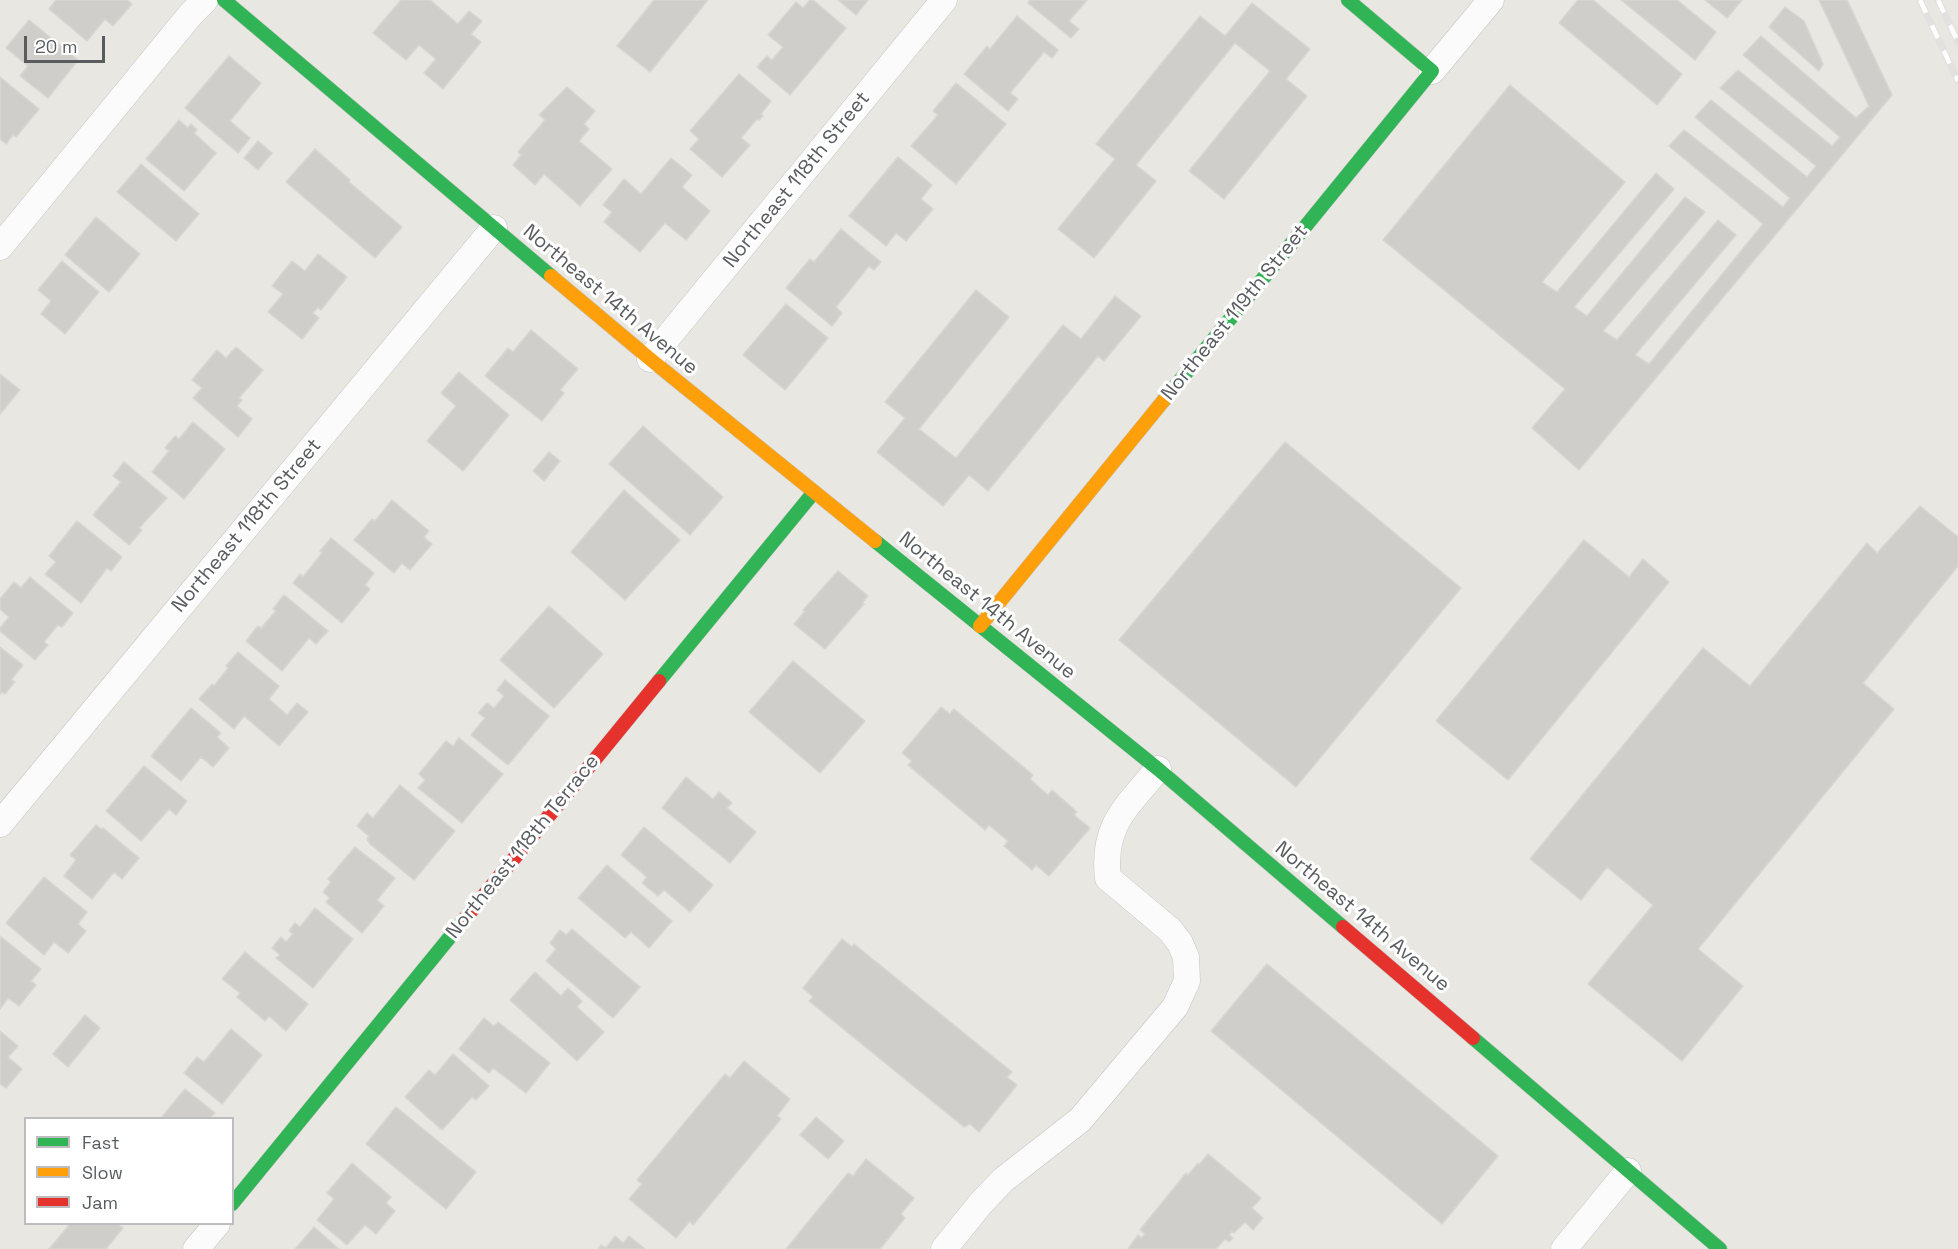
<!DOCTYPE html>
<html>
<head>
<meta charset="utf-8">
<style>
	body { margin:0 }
	#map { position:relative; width:1958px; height:1249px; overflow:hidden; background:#e8e7e2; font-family:"Space Grotesk",sans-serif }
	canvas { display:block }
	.legend { position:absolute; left:24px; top:1117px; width:210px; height:108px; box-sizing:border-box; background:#fff; border:2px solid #bdbdbf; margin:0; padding:8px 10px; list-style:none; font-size:18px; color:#595b5f }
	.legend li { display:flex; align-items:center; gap:12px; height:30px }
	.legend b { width:30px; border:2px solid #bdbdbf }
	.scale { position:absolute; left:24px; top:36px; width:81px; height:27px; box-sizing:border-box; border:3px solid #595b5f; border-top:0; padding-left:8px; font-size:18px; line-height:21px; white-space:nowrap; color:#595b5f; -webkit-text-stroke:4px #fff; paint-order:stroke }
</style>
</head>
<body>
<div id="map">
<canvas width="1958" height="1249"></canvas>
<ul class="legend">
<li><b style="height:8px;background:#30b455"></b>Fast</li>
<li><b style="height:8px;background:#ff9f0a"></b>Slow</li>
<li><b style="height:8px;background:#e5322d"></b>Jam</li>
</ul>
<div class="scale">20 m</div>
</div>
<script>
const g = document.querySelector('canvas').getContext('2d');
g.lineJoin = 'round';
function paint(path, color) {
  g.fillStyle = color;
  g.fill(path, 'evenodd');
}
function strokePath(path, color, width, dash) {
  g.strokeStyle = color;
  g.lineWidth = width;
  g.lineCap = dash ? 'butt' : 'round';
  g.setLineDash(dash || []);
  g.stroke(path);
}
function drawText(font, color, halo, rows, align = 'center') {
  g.font = font + ' "Space Grotesk",sans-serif';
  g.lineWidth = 6;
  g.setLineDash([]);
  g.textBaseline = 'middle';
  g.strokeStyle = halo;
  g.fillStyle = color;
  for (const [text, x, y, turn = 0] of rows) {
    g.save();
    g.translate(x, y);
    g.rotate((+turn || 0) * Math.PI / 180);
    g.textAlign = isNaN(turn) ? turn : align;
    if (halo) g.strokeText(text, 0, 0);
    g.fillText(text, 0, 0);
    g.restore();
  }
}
const building = new Path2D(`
	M 56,0 L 127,0 L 132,4 L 113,26 L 105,19 L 87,41 L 49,9 Z
	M 401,0 L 430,0 L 458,24 L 469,11 L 482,21 L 471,34 L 481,42 L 443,89 L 424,73 L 436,59 L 419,45 L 406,60 L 373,33 Z
	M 654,0 L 708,0 L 650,72 L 617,46 Z
	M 810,0 L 813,0 L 846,28 L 790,95 L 757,67 L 767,56 L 772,60 L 783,47 L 768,35 L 796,2 L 803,8 Z
	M 838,0 L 868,0 L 856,15 Z
	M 1030,0 L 1087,0 L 1069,21 L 1079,29 L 1071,38 L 1028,3 Z
	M 1578,0 L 1593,0 L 1682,74 L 1657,105 L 1559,23 Z
	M 1621,0 L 1677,0 L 1716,32 L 1695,60 Z
	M 1705,0 L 1742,0 L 1727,18 Z
	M 1819,0 L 1847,0 L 1892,95 L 1579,470 L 1532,428 L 1565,389 L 1383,240 L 1510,85 L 1625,182 L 1542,282 L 1557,292 L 1656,173 L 1674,189 L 1574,307 L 1587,316 L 1685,197 L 1705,212 L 1603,331 L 1617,340 L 1718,220 L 1736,235 L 1635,355 L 1649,364 L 1763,224 L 1669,146 L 1684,130 L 1783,207 L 1790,198 L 1695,117 L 1711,100 L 1807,177 L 1816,166 L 1720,88 L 1738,70 L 1832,146 L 1840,137 L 1743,55 L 1761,36 L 1856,118 L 1869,106 Z
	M 1252,3 L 1310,49 L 1286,79 L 1307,96 L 1224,199 L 1189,171 L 1270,71 L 1235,43 L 1136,165 L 1156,181 L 1094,258 L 1058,229 L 1115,159 L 1096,144 L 1200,16 L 1225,36 Z
	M 1785,7 L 1804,21 L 1823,64 L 1819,71 L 1769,27 Z
	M 1017,16 L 1058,50 L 1052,58 L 1044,52 L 1010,93 L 1018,99 L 1008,111 L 964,74 L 987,46 L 990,49 Z
	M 29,20 L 78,60 L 48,98 L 20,76 L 28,66 L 6,48 Z
	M 229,56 L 261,83 L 230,121 L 250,138 L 238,153 L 185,108 Z
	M 739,74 L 771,101 L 761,114 L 763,116 L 759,120 L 757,119 L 741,138 L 750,145 L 722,177 L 690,149 L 699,139 L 690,131 Z
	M 0,77 L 39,109 L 16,137 L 13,135 L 6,144 L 0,139 Z
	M 956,83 L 1006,124 L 956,184 L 911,146 L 938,115 L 933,111 Z
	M 567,87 L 595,111 L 584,124 L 589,129 L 579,141 L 612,169 L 580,206 L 544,174 L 535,185 L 513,165 L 521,155 L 518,152 L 545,120 L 539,115 Z
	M 179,120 L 188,128 L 191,124 L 197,130 L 194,133 L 216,153 L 184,191 L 146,159 Z
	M 258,141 L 272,153 L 258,170 L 244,158 Z
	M 315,149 L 350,180 L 349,182 L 402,227 L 375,258 L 286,182 Z
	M 898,157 L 932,185 L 921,199 L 933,209 L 906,241 L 896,233 L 886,246 L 849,216 Z
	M 671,158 L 692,175 L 682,187 L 710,211 L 686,240 L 665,223 L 640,252 L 604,222 L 612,212 L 603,205 L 624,179 L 641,194 Z
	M 141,164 L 199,214 L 176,241 L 117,192 Z
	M 96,217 L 140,254 L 109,292 L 65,255 Z
	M 841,229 L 881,262 L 874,270 L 869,266 L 836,307 L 842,313 L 832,326 L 786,288 L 810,259 L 814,262 Z
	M 318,254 L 347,277 L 321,310 L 318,307 L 313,313 L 319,318 L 302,339 L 268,312 L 283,294 L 272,286 L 292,261 L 305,271 Z
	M 62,261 L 99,292 L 65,334 L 41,314 L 51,301 L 38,290 Z
	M 976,290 L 1009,317 L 919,429 L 956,458 L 1063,325 L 1081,339 L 1115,296 L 1141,316 L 1104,361 L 1098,356 L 988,491 L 969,475 L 943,506 L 877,452 L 905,418 L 885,402 Z
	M 786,304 L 828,338 L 785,390 L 743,355 Z
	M 531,330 L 578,369 L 560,390 L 564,393 L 542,421 L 485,376 L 508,348 L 513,352 Z
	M 236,347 L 263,370 L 239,398 L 242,400 L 237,406 L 252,419 L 238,437 L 193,398 L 202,388 L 192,380 L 217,350 L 226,358 Z
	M 459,372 L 509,415 L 463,471 L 427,441 L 456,406 L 441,393 Z
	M 0,374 L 20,390 L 0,414 Z
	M 193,422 L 225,449 L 184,499 L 152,472 L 169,451 L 165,448 L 175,436 L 179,439 Z
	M 643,426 L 723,497 L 690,535 L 609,464 Z
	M 1285,442 L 1461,588 L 1296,787 L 1119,640 Z
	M 549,452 L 560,461 L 544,481 L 533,471 Z
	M 124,462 L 167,498 L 139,528 L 142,530 L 129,545 L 93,515 L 121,482 L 113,476 Z
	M 624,490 L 680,540 L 625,600 L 571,552 Z
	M 392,500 L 429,531 L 424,537 L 432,544 L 410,570 L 402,563 L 394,573 L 354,540 L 372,519 L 375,521 Z
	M 1920,506 L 1958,537 L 1958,566 L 1863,683 L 1894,709 L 1698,949 L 1743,986 L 1682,1061 L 1588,984 L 1653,905 L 1607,867 L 1581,900 L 1530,859 L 1703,648 L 1750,686 L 1867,543 L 1877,553 Z
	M 77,521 L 122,557 L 111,571 L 107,568 L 81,603 L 45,574 L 56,562 L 49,556 Z
	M 331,538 L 374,573 L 365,585 L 370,589 L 342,623 L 293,583 L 300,574 L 303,577 L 322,553 L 320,551 Z
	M 1584,540 L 1629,577 L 1643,559 L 1669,582 L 1508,780 L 1436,721 Z
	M 838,571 L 868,596 L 862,603 L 864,604 L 825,649 L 794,624 L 805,611 L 803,610 Z
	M 30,577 L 73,613 L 62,627 L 58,625 L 44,642 L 48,645 L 35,660 L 0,631 L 0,628 L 9,617 L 0,609 L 0,599 L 14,582 L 21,588 Z
	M 284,595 L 328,631 L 316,644 L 309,638 L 282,671 L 246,641 L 258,626 L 261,628 L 276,611 L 273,609 Z
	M 549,606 L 603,654 L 554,708 L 500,660 Z
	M 0,647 L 23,665 L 11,680 L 15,682 L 5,694 L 2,692 L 0,694 Z
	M 238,652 L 279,686 L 269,699 L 287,715 L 297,703 L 308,712 L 279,746 L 244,716 L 234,729 L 199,699 L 212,684 L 214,686 L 228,668 L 226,666 Z
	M 793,661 L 865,721 L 820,773 L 749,712 Z
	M 505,680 L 549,716 L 508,765 L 471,735 L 485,718 L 478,713 L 487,703 L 494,708 L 504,696 L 497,690 Z
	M 941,707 L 950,714 L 954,709 L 1033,775 L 1030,779 L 1048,795 L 1052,790 L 1077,812 L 1074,815 L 1090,828 L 1049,876 L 1036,865 L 1032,870 L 1004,846 L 1008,841 L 989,825 L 985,830 L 908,765 L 912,761 L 902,753 Z
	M 191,708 L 221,733 L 217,737 L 229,748 L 213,767 L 201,757 L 181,781 L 151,756 Z
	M 459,738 L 503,774 L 462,823 L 418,788 L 425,780 L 419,774 L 446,741 L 453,746 Z
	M 144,766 L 187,801 L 176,815 L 169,809 L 141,841 L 106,811 Z
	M 686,777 L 713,799 L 719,792 L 732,803 L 727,808 L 756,832 L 730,863 L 662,808 Z
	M 400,785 L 455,831 L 414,880 L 370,844 L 367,839 L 369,836 L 357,826 L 367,813 L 373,818 Z
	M 96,825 L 101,829 L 103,828 L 139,858 L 122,879 L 114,872 L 92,899 L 64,876 L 76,860 L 70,855 Z
	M 644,827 L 713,885 L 690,912 L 664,890 L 658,896 L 642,883 L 647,877 L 621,855 Z
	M 355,847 L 395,878 L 377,900 L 384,906 L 362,933 L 326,902 L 330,898 L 323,892 L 331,882 L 328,879 Z
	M 607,865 L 672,921 L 649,948 L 631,932 L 625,938 L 578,898 Z
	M 44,877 L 87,912 L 78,924 L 86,931 L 68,953 L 54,942 L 44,955 L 6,923 Z
	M 315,908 L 353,939 L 313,988 L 276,958 L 280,955 L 272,948 L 281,937 L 286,942 L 293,934 L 289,931 L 295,923 L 300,927 Z
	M 572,929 L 640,987 L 613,1018 L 546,961 L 556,949 L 550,943 L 560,930 L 566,935 Z
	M 0,936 L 41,969 L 31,981 L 36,985 L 19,1006 L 8,998 L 0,1009 Z
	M 842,939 L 852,947 L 854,944 L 1012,1072 L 1007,1077 L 1017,1085 L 979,1132 L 970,1124 L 964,1127 L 809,1001 L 813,997 L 803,988 Z
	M 245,952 L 308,1004 L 286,1031 L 269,1016 L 265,1021 L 237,997 L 240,993 L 222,979 Z
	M 1267,964 L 1498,1156 L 1442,1224 L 1211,1031 Z
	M 535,972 L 561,996 L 568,988 L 582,1001 L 577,1007 L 604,1032 L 577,1061 L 510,1000 Z
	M 85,1015 L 100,1028 L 68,1067 L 53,1054 Z
	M 484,1018 L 494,1026 L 498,1022 L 550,1063 L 526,1093 L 493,1068 L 489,1073 L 459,1049 Z
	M 231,1029 L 262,1055 L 222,1104 L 184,1073 L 197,1057 L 204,1062 Z
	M 0,1031 L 18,1046 L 8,1057 L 22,1069 L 6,1088 L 0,1084 Z
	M 453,1054 L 489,1086 L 476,1100 L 472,1097 L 442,1130 L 405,1097 L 429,1070 L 435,1075 Z
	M 744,1061 L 790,1099 L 777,1116 L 781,1119 L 693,1225 L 690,1221 L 676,1238 L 629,1199 L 642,1184 L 637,1180 L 725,1074 L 730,1078 Z
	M 185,1089 L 215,1113 L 210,1118 L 161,1118 Z
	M 396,1107 L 476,1172 L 446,1209 L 366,1144 Z
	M 816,1117 L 844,1141 L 828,1159 L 800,1135 Z
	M 1208,1154 L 1261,1198 L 1252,1208 L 1263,1218 L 1253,1230 L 1245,1222 L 1234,1233 L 1232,1231 L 1229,1235 L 1233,1238 L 1229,1242 L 1225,1239 L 1216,1249 L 1128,1249 L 1138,1235 L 1141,1238 L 1145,1234 L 1140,1230 L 1186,1173 L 1188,1175 L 1198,1163 L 1199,1165 Z
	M 866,1159 L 914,1198 L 901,1214 L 905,1218 L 880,1249 L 786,1249 L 848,1173 L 853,1176 Z
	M 352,1163 L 391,1197 L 386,1203 L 395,1211 L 376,1234 L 365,1225 L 347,1245 L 317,1220 L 334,1199 L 327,1193 Z
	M 70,1224 L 117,1224 L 123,1228 L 106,1249 L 49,1249 Z
	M 314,1227 L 339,1249 L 295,1249 Z
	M 615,1236 L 623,1243 L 629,1236 L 645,1249 L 598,1249 L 601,1245 L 606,1248 Z`);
paint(building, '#cfcecb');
strokePath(building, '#d7d6d2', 1.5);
const street = new Path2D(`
	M 1432,71 L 1491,0
	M 0,247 L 191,14 L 205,0
	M 650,359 L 944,0
	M 0,824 L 494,228
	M 196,1249 L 217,1224
	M 944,1249 L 981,1203 L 1003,1180 L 1080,1120 L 1175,1007 L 1187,981 L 1186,957 L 1180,943 L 1170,930 L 1108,878 C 1102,825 1126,808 1158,769
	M 1564,1249 L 1628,1171`);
const fast = new Path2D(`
	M 224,0 L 551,276
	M 1164,400 L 1432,71 L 1348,0
	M 875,541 L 1158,769 L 1343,927
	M 659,681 L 814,492
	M 1473,1038 L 1720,1249
	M 232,1204 L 463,921`);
const slow = new Path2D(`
	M 551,276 L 650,359 L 875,541
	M 980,626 L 1164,400`);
const jam = new Path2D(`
	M 463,921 L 659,681
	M 1343,927 L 1473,1038`);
strokePath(street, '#c5c4c3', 27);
strokePath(fast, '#c5c6c5', 15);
strokePath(slow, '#c5c6c5', 15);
strokePath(jam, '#c5c6c5', 15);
strokePath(street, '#fcfbfb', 26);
strokePath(fast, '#30b455', 14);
strokePath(slow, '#ff9f0a', 14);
strokePath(jam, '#e5322d', 14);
const rail = new Path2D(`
	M 1920,0 L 1958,81
	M 1938,0 L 1958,42`);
strokePath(rail, '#e1e1e0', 7);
strokePath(rail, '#fff', 4.5, [14]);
drawText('20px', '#595b5f', '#fff', [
	["Northeast 118th Street",797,180,-51],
	["Northeast 14th Avenue",610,300,40],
	["Northeast 119th Street",1235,313,-51],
	["Northeast 118th Street",247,526,-50],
	["Northeast 14th Avenue",987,606,39],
	["Northeast 118th Terrace",523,847,-51],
	["Northeast 14th Avenue",1362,917,40]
]);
</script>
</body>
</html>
